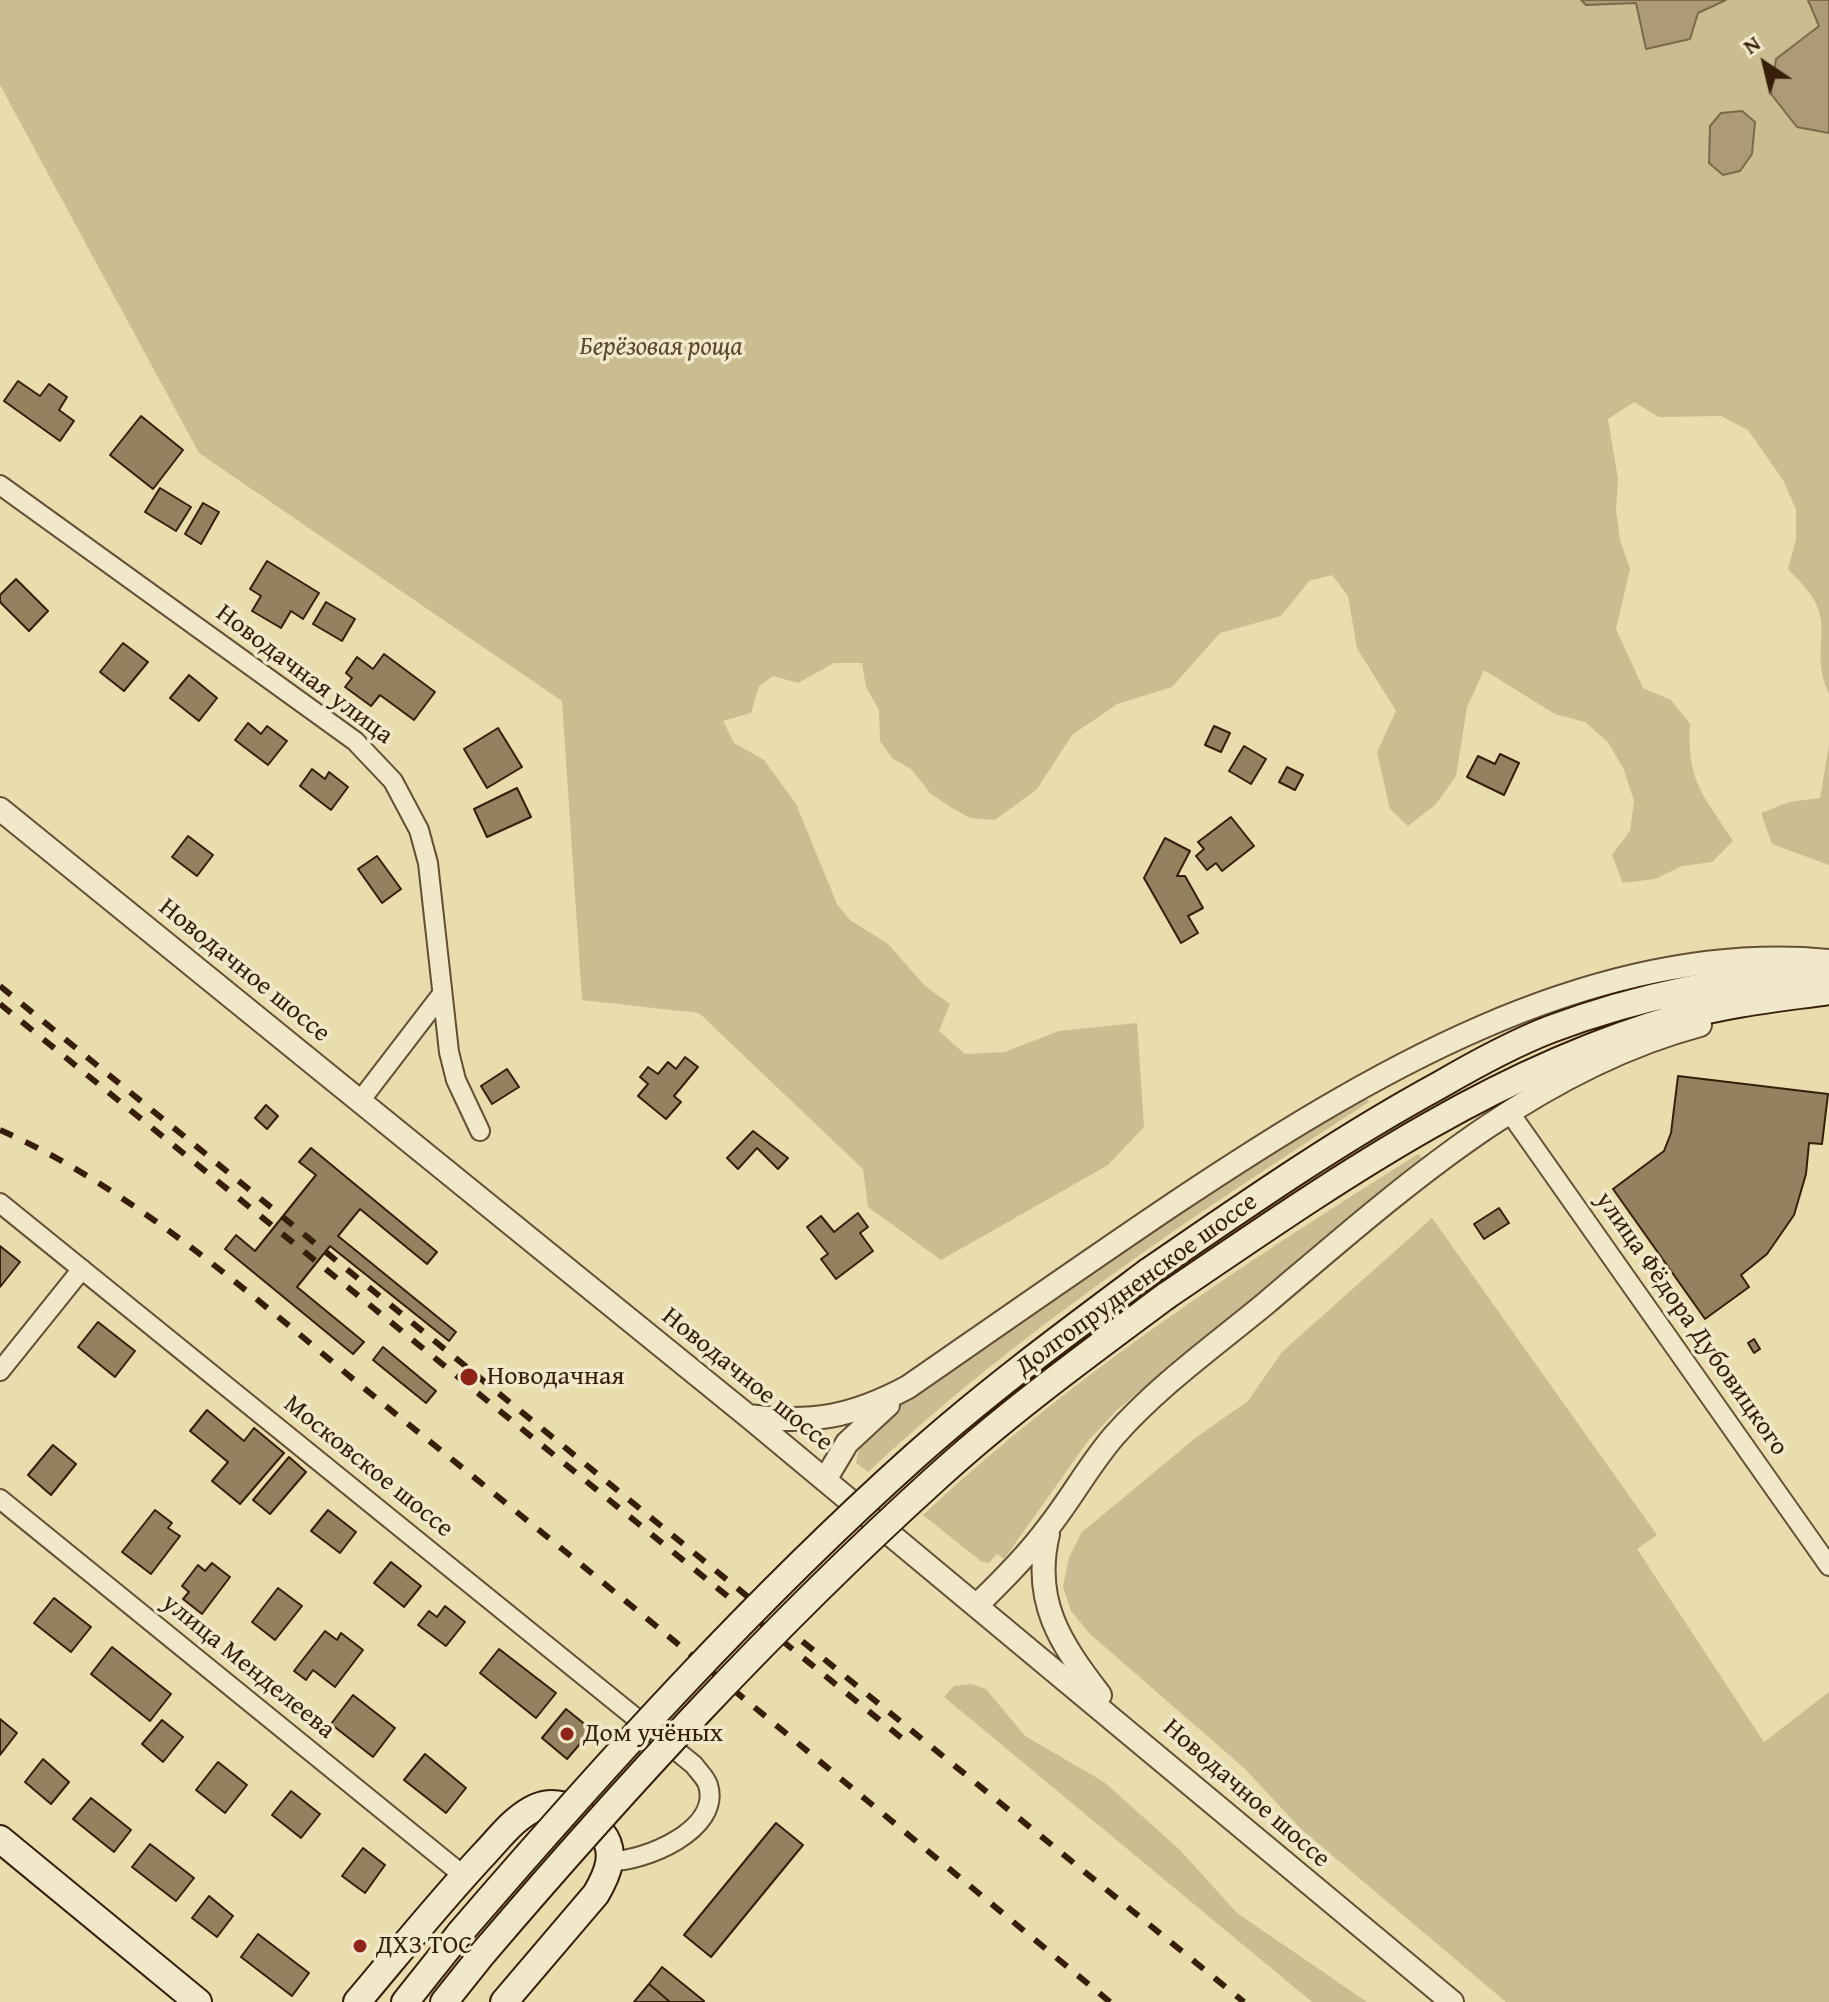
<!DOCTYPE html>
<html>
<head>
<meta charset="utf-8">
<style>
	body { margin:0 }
	#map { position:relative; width:1829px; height:2002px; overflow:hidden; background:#e9dcad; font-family:"Gentium Book Plus",serif }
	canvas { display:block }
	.north { position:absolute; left:1725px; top:24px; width:80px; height:80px; -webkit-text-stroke:6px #f1e8ca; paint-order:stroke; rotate:325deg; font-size:22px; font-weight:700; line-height:32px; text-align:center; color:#371e0b }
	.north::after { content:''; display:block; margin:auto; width:28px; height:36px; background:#371e0b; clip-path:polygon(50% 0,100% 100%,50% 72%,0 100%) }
</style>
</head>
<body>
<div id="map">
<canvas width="1829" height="2002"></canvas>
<div class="north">N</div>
</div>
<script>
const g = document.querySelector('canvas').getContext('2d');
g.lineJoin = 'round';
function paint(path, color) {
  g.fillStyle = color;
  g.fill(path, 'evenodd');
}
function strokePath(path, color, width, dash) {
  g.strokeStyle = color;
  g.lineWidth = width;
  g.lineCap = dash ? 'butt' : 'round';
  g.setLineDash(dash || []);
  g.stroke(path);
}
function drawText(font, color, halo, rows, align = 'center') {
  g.font = font + ' "Gentium Book Plus",serif';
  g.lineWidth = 7;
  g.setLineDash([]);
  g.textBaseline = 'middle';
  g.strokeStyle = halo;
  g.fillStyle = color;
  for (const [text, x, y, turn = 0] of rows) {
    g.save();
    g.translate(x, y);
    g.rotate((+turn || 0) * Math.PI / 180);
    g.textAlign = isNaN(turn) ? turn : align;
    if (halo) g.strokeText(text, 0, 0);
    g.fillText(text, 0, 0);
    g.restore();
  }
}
paint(new Path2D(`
	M 0,0 L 1581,0 L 1586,5 L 1636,3 L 1646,48 L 1698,13 L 1726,0 L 1808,0 L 1819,26 L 1776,59 L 1797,127 L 1829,133 L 1829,694 C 1815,663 1823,651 1821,621 C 1819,599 1802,584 1788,569 L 1796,539 L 1796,509 L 1783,480 L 1748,430 L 1721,416 L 1659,417 L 1634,402 L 1608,419 L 1618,479 L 1616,510 L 1620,540 L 1630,569 L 1616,629 L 1643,688 L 1671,700 L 1690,724 C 1686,781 1704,796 1733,841 L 1712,862 L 1682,866 L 1655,879 L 1623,883 L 1612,855 L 1630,831 L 1634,801 L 1624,770 L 1608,742 L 1585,722 L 1555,714 L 1484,670 L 1467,707 L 1456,776 L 1436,804 L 1408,826 L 1390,809 L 1377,752 L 1396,711 L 1357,648 L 1348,596 L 1332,575 L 1309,581 L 1281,616 L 1220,633 L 1172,687 L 1117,704 L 1072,735 L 1037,789 L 995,820 L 970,818 L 952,808 L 931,794 L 911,769 L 892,758 L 880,741 L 879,710 L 866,687 L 862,663 L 834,663 L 798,683 L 773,676 L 759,686 L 751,713 L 723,721 L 734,743 L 764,760 L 796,804 L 837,904 L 850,920 L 888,944 L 925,986 L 950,1004 L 939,1031 L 965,1054 L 1005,1052 L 1059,1031 L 1137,1023 L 1144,1127 L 1108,1165 L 941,1260 L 868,1207 L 863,1169 L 699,1013 L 582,1000 L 562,701 L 199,453 L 0,85 Z
	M 1829,745 L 1829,865 L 1772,844 L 1761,813 L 1789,802 L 1820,798 Z
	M 1365,1096 L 1369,1102 C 1195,1214 1019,1331 868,1472 L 856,1463 L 859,1448 L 876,1433 L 873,1424 L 924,1385 L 1252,1163 Z
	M 1418,1154 L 1422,1158 L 1117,1410 L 1088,1441 L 1004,1559 L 997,1554 L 989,1563 L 982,1562 L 923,1515 C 1073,1374 1245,1263 1418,1154 Z
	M 1432,1218 L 1657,1535 L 1637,1549 L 1764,1742 L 1829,1692 L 1829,2002 L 1506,2002 L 1301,1829 L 1244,1768 L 1090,1634 L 1071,1611 L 1063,1587 L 1069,1557 L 1082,1532 L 1198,1436 L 1248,1401 L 1282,1352 Z
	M 971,1684 L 986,1689 L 1025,1736 L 1104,1782 L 1180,1850 L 1237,1913 L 1367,2002 L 1312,2002 L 944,1697 L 954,1686 Z`), '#cbbc91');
const water = new Path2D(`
	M 1581,0 L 1726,0 L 1698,13 L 1690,39 L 1646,49 L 1636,3 L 1586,5 Z
	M 1808,0 L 1829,0 L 1829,133 L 1797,127 L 1771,94 L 1776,59 L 1819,26 Z
	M 1742,111 L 1755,122 L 1752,154 L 1740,171 L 1723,175 L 1709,163 L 1710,126 L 1721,113 Z`);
paint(water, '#ac9b76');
strokePath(water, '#7d694b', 2);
const building = new Path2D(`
	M 18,381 L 40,396 L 49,384 L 67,397 L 59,410 L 74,421 L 60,441 L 4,401 Z
	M 141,416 L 183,450 L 153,489 L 110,455 Z
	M 160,488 L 191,507 L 176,531 L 145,512 Z
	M 203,503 L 219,512 L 201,544 L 185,534 Z
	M 267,561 L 319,593 L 303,619 L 291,611 L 281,628 L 252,611 L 261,596 L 250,589 Z
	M 16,579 L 48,611 L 29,631 L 0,602 L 0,595 Z
	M 326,602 L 355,619 L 342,641 L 313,624 Z
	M 123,643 L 148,662 L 124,691 L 100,672 Z
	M 384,654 L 435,692 L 414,720 L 380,695 L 371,706 L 345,687 L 352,678 L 346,673 L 357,657 L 373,669 Z
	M 189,675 L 217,698 L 199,721 L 170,698 Z
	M 248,723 L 261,734 L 267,726 L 287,741 L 268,765 L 235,740 Z
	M 1214,726 L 1230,733 L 1221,752 L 1205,745 Z
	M 498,728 L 522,767 L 487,788 L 464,749 Z
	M 1244,746 L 1266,759 L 1251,784 L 1229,771 Z
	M 1500,754 L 1519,763 L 1504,795 L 1467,777 L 1478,756 L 1495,764 Z
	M 1287,767 L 1303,775 L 1295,790 L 1279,782 Z
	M 312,769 L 325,779 L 329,772 L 348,787 L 331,810 L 300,786 Z
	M 517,788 L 531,817 L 487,837 L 474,809 Z
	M 1231,817 L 1254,846 L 1222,871 L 1216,863 L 1207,870 L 1196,856 L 1204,849 L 1198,842 Z
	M 188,836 L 213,855 L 197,876 L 172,857 Z
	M 1165,838 L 1190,851 L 1177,876 L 1185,876 L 1203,908 L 1188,916 L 1198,933 L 1181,943 L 1144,878 Z
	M 377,856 L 401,889 L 382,903 L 358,869 Z
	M 685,1057 L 698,1067 L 674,1096 L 681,1102 L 666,1119 L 638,1096 L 648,1084 L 640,1077 L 648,1067 L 658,1074 L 668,1062 L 676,1069 Z
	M 507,1069 L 519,1087 L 492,1104 L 481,1086 Z
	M 1678,1076 L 1828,1094 L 1822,1144 L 1809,1143 L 1806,1174 L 1794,1215 L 1767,1254 L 1741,1275 L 1749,1287 L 1705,1319 L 1613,1189 L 1664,1151 L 1671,1133 Z
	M 266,1105 L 278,1116 L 267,1129 L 255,1118 Z
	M 753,1131 L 788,1158 L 778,1169 L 757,1148 L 738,1169 L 727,1158 Z
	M 311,1148 L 437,1252 L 427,1264 L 360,1209 L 338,1236 L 456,1332 L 449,1341 L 330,1246 L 297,1287 L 364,1342 L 353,1354 L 225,1249 L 236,1235 L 255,1251 L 316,1175 L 299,1162 Z
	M 1499,1208 L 1509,1223 L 1484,1239 L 1474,1224 Z
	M 858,1213 L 868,1227 L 860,1233 L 873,1251 L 836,1279 L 821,1259 L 828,1254 L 807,1227 L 821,1216 L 834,1232 Z
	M 0,1246 L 20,1262 L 0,1287 Z
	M 98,1322 L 135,1351 L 115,1377 L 78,1347 Z
	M 1754,1339 L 1760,1349 L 1754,1353 L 1748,1343 Z
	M 383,1347 L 436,1391 L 426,1403 L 373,1360 Z
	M 207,1410 L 244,1441 L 254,1428 L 284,1453 L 240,1504 L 212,1481 L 228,1462 L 190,1431 Z
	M 53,1445 L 76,1464 L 51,1495 L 28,1475 Z
	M 289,1457 L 306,1472 L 270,1514 L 253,1500 Z
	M 155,1510 L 172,1523 L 168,1528 L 180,1536 L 151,1574 L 122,1552 Z
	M 328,1510 L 356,1532 L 340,1553 L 311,1531 Z
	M 391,1562 L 421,1586 L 404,1607 L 374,1583 Z
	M 212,1563 L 230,1577 L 202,1614 L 183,1599 L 189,1592 L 182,1586 L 198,1565 L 205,1571 Z
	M 278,1588 L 302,1606 L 275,1640 L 252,1622 Z
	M 54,1598 L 91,1627 L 71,1652 L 34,1623 Z
	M 445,1606 L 465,1622 L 446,1646 L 418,1625 L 429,1611 L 437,1617 Z
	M 325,1631 L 337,1640 L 341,1633 L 363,1650 L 335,1687 L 313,1670 L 306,1680 L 294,1671 Z
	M 112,1647 L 171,1694 L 150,1721 L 91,1674 Z
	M 499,1649 L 556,1693 L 536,1718 L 480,1673 Z
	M 353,1695 L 395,1728 L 373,1757 L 331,1724 Z
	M 566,1709 L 592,1730 L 567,1759 L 542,1738 Z
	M 0,1719 L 17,1733 L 0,1755 Z
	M 162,1720 L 183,1737 L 163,1762 L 142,1744 Z
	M 425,1754 L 466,1788 L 446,1813 L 404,1780 Z
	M 43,1759 L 69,1782 L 51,1804 L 25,1782 Z
	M 218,1762 L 247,1785 L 225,1813 L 196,1790 Z
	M 291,1791 L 320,1814 L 301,1838 L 272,1815 Z
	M 91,1798 L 131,1830 L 114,1852 L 73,1819 Z
	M 776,1823 L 803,1845 L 711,1957 L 684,1935 Z
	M 150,1844 L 194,1878 L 176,1901 L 132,1867 Z
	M 363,1848 L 385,1865 L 365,1893 L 342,1876 Z
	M 209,1896 L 233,1916 L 217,1937 L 192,1918 Z
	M 258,1934 L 309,1973 L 292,1996 L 241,1957 Z
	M 662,1967 L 704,2001 L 703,2002 L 670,2002 L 649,1984 Z
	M 649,1984 L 670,2002 L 634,2002 Z`);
paint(building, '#94815f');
strokePath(building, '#371e0b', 2);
const minor = new Path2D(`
	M 0,485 L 355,741 L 393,781 L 419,830 L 428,863 L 449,1052 L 456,1080 L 480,1131
	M 360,1101 L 442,994
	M 1510,1113 L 1829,1566
	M 0,1203 L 694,1765 C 698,1771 706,1778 708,1785 C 722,1830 643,1862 610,1861
	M 0,1371 L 82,1269
	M 0,1499 L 464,1876`);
const tertiary = new Path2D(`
	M 0,809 L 748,1416 L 1452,2002
	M 748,1416 C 812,1424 852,1417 908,1387 C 996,1326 1083,1265 1172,1205 C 1361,1079 1591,938 1829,961
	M 825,1480 L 847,1443 L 888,1405
	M 1048,1534 C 1032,1601 1060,1643 1100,1695
	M 977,1605 C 1002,1581 1026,1557 1047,1529 C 1071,1499 1089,1465 1114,1436 C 1158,1386 1214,1346 1265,1304 C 1395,1194 1531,1070 1700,1025`);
const secondary = new Path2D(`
	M 1148,1272 C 1243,1207 1337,1141 1438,1086 C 1474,1065 1512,1044 1551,1029 C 1639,996 1735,977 1829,972
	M 1166,1296 C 1328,1186 1489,1071 1680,1017 C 1728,1003 1779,998 1829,991
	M 0,1839 L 198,2002
	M 357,2002 C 400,1951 441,1900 486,1852 C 501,1836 516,1816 537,1807 C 561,1797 587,1814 601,1832 C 618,1852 607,1875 596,1894 L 504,2002
	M 405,2002 L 460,1933
	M 444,2002 L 484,1952`);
strokePath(minor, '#644e34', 22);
strokePath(tertiary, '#644e34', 26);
strokePath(secondary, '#371e0b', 30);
strokePath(minor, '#f1e8ca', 18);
strokePath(tertiary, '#f1e8ca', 22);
strokePath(secondary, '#f1e8ca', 26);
strokePath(new Path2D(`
	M 0,986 L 1244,2002
	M 0,1004 L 909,1744
	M 0,1130 C 145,1194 274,1316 397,1415 C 637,1608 873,1806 1110,2002`), '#371e0b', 6, [14, 14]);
const secondaryBridge = new Path2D(`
	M 460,1933 C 603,1767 752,1602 915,1456 C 989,1390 1069,1331 1148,1272
	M 484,1952 C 625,1787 773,1626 934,1480 C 1007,1413 1087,1355 1166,1296`);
strokePath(secondaryBridge, '#371e0b', 30, []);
strokePath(secondaryBridge, '#f1e8ca', 26);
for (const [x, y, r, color] of [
	[469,1377,10,"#8f2418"],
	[567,1734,8,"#8f2418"],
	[360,1946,8,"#8f2418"]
]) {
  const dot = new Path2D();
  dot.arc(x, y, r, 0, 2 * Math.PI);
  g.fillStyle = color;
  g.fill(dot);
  strokePath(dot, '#f1e8ca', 3);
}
drawText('italic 26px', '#5c462c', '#f1e8ca', [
	["Берёзовая роща",661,347]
]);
drawText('26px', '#371e0b', '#f1e8ca', [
	["Новодачная улица",304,675,37],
	["Новодачное шоссе",244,971,39],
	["Долгопрудненское шоссе",1137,1285,-36],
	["улица Фёдора Дубовицкого",1691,1324,55],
	["Новодачное шоссе",747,1380,39],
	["Московское шоссе",368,1467,39],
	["улица Менделеева",248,1667,39],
	["Новодачное шоссе",1246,1794,41]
]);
drawText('26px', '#371e0b', '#f1e8ca', [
	["Новодачная",487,1377],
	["Дом учёных",583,1734],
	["ДХЗ ТОС",376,1946]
], 'left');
</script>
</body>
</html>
